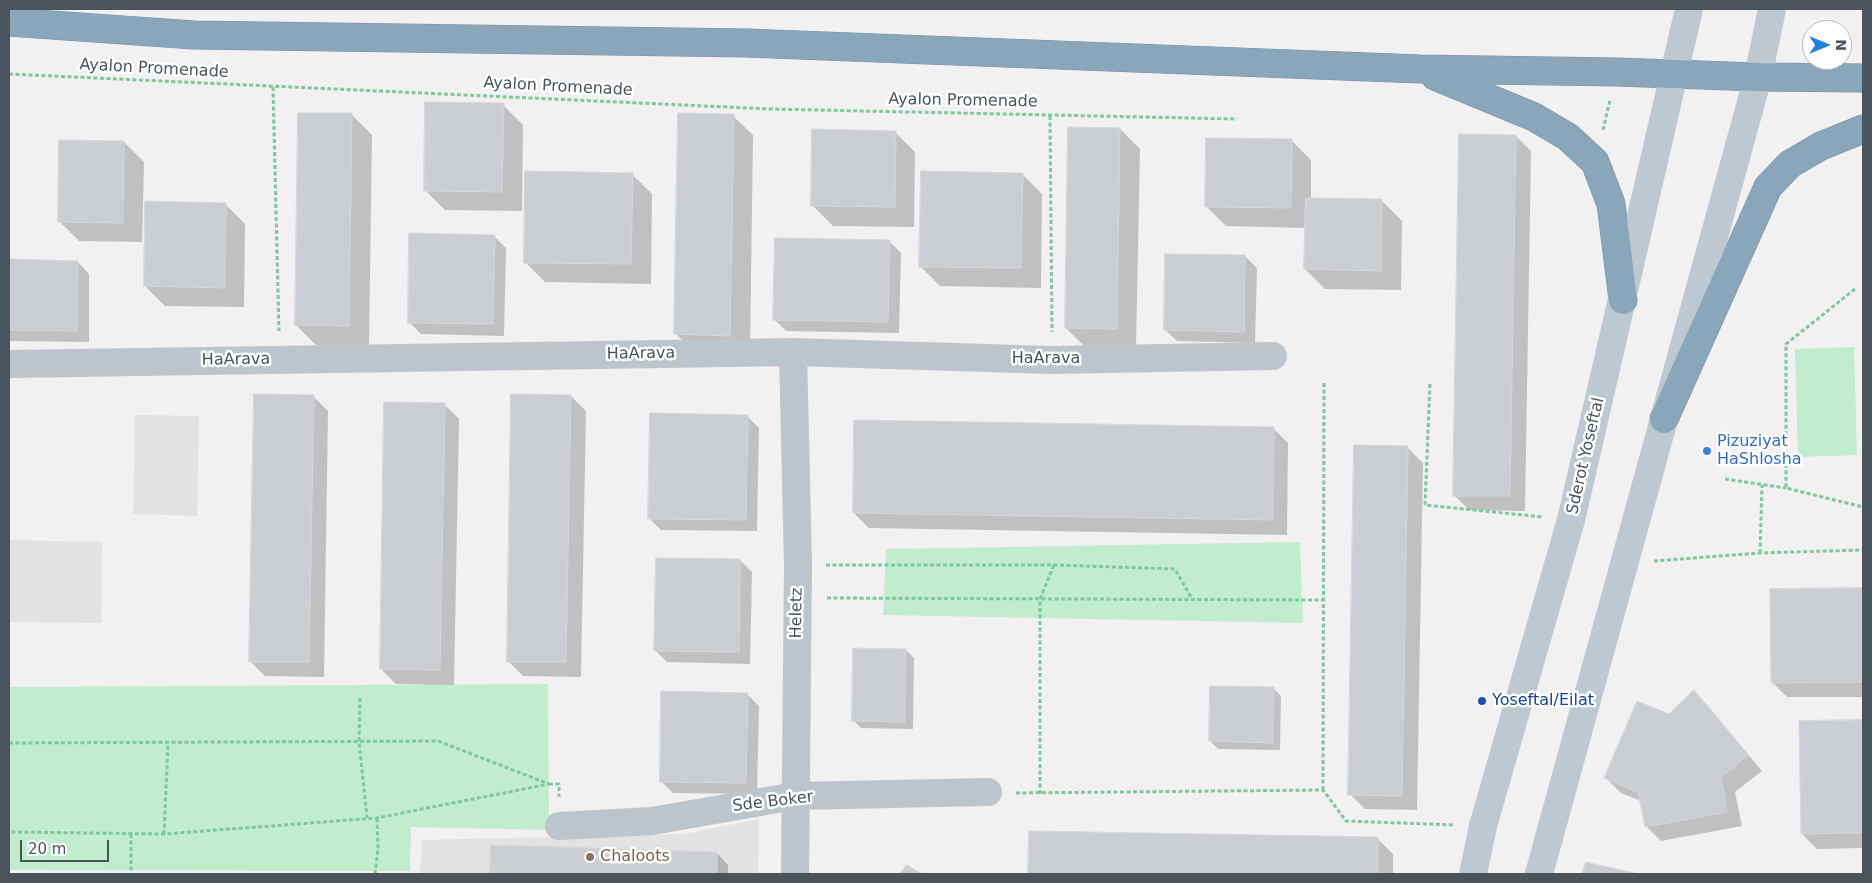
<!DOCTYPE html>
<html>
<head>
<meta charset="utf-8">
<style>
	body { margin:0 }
	#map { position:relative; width:1872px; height:883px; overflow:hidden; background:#f2f0f0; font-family:"DejaVu Sans",sans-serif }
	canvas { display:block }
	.frame { position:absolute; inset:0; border:10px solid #49545c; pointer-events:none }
	.north { position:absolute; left:1802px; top:20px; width:50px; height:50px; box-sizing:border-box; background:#fff; border:1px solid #b6bbbe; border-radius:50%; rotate:90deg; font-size:14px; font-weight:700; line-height:20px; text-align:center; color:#49545c }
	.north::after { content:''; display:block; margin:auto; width:18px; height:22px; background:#2481d7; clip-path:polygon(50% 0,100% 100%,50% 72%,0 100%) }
	.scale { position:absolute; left:20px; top:840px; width:89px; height:22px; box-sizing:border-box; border:2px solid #49545c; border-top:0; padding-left:6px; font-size:15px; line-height:18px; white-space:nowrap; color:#49545c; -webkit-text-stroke:4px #fff; paint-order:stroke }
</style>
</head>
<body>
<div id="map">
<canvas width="1872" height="883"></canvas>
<div class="frame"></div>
<div class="north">N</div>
<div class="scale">20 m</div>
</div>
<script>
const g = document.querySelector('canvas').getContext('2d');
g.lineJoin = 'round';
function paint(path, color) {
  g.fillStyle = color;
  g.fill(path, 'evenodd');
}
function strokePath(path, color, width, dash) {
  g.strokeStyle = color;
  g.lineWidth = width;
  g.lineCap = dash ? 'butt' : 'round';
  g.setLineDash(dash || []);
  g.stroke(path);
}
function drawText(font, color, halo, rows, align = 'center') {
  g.font = font + ' "DejaVu Sans",sans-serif';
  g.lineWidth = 5;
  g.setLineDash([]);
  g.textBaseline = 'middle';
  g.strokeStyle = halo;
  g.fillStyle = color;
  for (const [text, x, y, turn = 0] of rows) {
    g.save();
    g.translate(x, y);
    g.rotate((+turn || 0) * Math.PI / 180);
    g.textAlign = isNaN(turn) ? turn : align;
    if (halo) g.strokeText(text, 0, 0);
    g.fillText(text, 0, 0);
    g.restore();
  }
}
paint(new Path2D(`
	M 135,415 L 199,416 L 197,516 L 133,514 Z
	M 9,540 L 102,542 L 101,623 L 9,622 Z
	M 759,819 L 758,874 L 420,874 L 422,840 L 685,834 Z`), '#e3e1e1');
paint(new Path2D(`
	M 1854,347 L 1857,455 L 1798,457 L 1795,349 Z
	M 1300,542 L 1303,623 L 883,615 L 886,549 Z
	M 548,684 L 549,830 L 411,827 L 410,871 L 9,870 L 9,687 Z`), '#c1edce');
paint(new Path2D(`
	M 503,105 L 523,125 L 522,211 L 445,210 L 425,190 Z
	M 352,115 L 372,135 L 369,345 L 316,345 L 296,325 Z
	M 733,116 L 753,135 L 750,355 L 696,354 L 676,334 Z
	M 1120,129 L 1140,149 L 1136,348 L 1086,348 L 1066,328 Z
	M 895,132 L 915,152 L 914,227 L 833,226 L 813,206 Z
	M 1516,136 L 1531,151 L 1525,511 L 1469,510 L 1454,495 Z
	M 1291,140 L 1311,160 L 1311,199 L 1382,201 L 1402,221 L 1401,290 L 1325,289 L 1305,269 L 1306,228 L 1226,226 L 1206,206 Z
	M 124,142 L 144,162 L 142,242 L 79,241 L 59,221 Z
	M 632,174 L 652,194 L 651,284 L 545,282 L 525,262 Z
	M 1022,174 L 1042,194 L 1041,288 L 940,286 L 920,266 Z
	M 225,204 L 245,224 L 244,307 L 165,306 L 145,286 Z
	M 494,236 L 506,248 L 504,336 L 421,334 L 409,322 Z
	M 889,241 L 901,253 L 899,333 L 786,331 L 775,320 Z
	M 1245,256 L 1257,268 L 1255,343 L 1177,341 L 1165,330 Z
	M 9,260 L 78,262 L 89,274 L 89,342 L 9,341 Z
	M 313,396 L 328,411 L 324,677 L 265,676 L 250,661 Z
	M 571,396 L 586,411 L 581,677 L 523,676 L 508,661 Z
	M 444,404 L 459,419 L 454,685 L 396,684 L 381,669 Z
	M 747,416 L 759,428 L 757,531 L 661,530 L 649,518 Z
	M 1273,428 L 1288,443 L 1287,535 L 869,528 L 854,513 Z
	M 1408,448 L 1423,463 L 1417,810 L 1365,809 L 1350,794 Z
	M 740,560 L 752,572 L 750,664 L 667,662 L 656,651 Z
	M 1771,590 L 1863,590 L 1863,697 L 1787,697 L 1772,682 Z
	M 906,650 L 914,658 L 913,729 L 861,728 L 853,720 Z
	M 1273,688 L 1281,696 L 1280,750 L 1218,749 L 1210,741 Z
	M 1694,692 L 1709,707 L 1762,771 L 1735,792 L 1742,826 L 1661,841 L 1646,826 L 1641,801 L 1621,793 L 1606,778 Z
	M 747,694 L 759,706 L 757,794 L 673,793 L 661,781 Z
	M 1863,721 L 1863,848 L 1817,849 L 1802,834 L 1800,722 Z
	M 1030,833 L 1378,839 L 1393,854 L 1393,874 L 1029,874 Z
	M 492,847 L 717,853 L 728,865 L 728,874 L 491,874 Z`), '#0003');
const building = new Path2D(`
	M 425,102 L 504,103 L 502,192 L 424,191 Z
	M 298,113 L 352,113 L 349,326 L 295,325 Z
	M 678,113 L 734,114 L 730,336 L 674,334 Z
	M 1068,127 L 1120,128 L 1117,329 L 1065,328 Z
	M 812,129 L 896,131 L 895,207 L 811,206 Z
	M 1459,134 L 1516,135 L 1510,496 L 1453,496 Z
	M 1206,138 L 1292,139 L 1291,208 L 1205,207 Z
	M 59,140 L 124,141 L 123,223 L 58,222 Z
	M 525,171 L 633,173 L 631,264 L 524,263 Z
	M 921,171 L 1023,173 L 1021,268 L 919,267 Z
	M 1306,198 L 1382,199 L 1381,271 L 1304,269 Z
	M 145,201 L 226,203 L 225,288 L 144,286 Z
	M 409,233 L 495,235 L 493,324 L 408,323 Z
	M 775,238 L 890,240 L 888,322 L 773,320 Z
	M 1165,254 L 1245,255 L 1244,332 L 1164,330 Z
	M 9,259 L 78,261 L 77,331 L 9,330 Z
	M 254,394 L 314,395 L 309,662 L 249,662 Z
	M 511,394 L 571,395 L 566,662 L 507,662 Z
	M 384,402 L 445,403 L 440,670 L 380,669 Z
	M 650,413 L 748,415 L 746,520 L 648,519 Z
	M 854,420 L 1274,427 L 1273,520 L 853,513 Z
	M 1354,445 L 1408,446 L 1402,796 L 1348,795 Z
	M 656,558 L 740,559 L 739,652 L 654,651 Z
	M 1863,588 L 1863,682 L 1771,683 L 1770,589 Z
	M 853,648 L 906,649 L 905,722 L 852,721 Z
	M 1210,686 L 1274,687 L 1273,743 L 1209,741 Z
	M 1694,690 L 1748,755 L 1721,777 L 1727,812 L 1645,827 L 1638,792 L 1604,778 L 1637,701 L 1669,714 Z
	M 661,691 L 748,693 L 746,783 L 660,782 Z
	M 1863,720 L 1863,833 L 1801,834 L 1799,721 Z
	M 1029,831 L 1378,837 L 1378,874 L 1028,874 Z
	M 491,845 L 717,852 L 717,874 L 490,874 Z
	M 1586,862 L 1638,874 L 1582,874 Z
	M 907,865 L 922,874 L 900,874 Z`);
paint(building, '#cacdd2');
strokePath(building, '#d4d6db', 1);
const motorway = new Path2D(`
	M 9,22 L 194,35 L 747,43 L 1420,69 L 1617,72 L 1758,77 L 1863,78
	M 1435,76 L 1534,117 L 1568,137 L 1595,162 L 1611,204 L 1623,300
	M 1664,419 L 1768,187 L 1790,164 L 1821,146 L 1863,129`);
strokePath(motorway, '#7691a7', 29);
strokePath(new Path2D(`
	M 9,74 L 770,109 L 1237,119
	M 273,87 L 279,331
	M 1050,116 L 1052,332
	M 1603,130 L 1610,100
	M 1855,289 L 1786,344 L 1786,488 L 1863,507
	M 1430,384 L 1425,505 L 1543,517
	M 1725,479 L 1786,488
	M 1760,553 L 1762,485
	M 1654,561 L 1760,553 L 1863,550
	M 826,565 L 1054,565 L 1175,569 L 1192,599
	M 827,598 L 1324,600
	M 360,698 L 359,741 L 367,818
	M 9,743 L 438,741 L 549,784 L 377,818 L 164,834 L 9,832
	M 549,784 L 559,784 L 559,797
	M 1323,790 L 1324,381
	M 1016,793 L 1323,790 L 1346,821 L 1455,825
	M 1040,794 L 1040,599 L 1054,565
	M 131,834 L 131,874
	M 164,834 L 168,743
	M 375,874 L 378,849 L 377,818`), '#7bc99c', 3, [4, 2.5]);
strokePath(new Path2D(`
	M 793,352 L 798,565 L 795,874
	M 9,364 L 793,352 L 1052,360 L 1273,356
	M 559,826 L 652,821 L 795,796 L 988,792`), '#bcc5cc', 28);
strokePath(new Path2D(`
	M 1473,874 L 1483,826 L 1571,520 L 1689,9
	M 1539,874 L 1758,77 L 1772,9`), '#bdc8d0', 28);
strokePath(motorway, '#8aa6bb', 28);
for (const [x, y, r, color] of [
	[1707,451,5,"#3f7fe0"],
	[1482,701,5,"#1a4fb4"],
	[590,857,5,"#8d6e63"]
]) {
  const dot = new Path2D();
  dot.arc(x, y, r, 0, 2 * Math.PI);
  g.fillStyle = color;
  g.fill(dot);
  strokePath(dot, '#fff', 2);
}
drawText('16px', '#49545c', '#fff', [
	["Ayalon Promenade",154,69,3],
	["Ayalon Promenade",558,87,3],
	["Ayalon Promenade",963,101,1],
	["HaArava",641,354,-1],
	["HaArava",1046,359],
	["HaArava",236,360,-1],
	["Sderot Yoseftal",1586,456,-77],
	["Heletz",797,613,-89],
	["Sde Boker",773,802,-7]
]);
drawText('16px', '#366cbe', '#fff', [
	["Pizuziyat",1717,442],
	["HaShlosha",1717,460]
], 'left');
drawText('16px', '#164399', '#fff', [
	["Yoseftal/Eilat",1492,701]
], 'left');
drawText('16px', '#785e54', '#fff', [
	["Chaloots",600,857]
], 'left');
</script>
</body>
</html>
